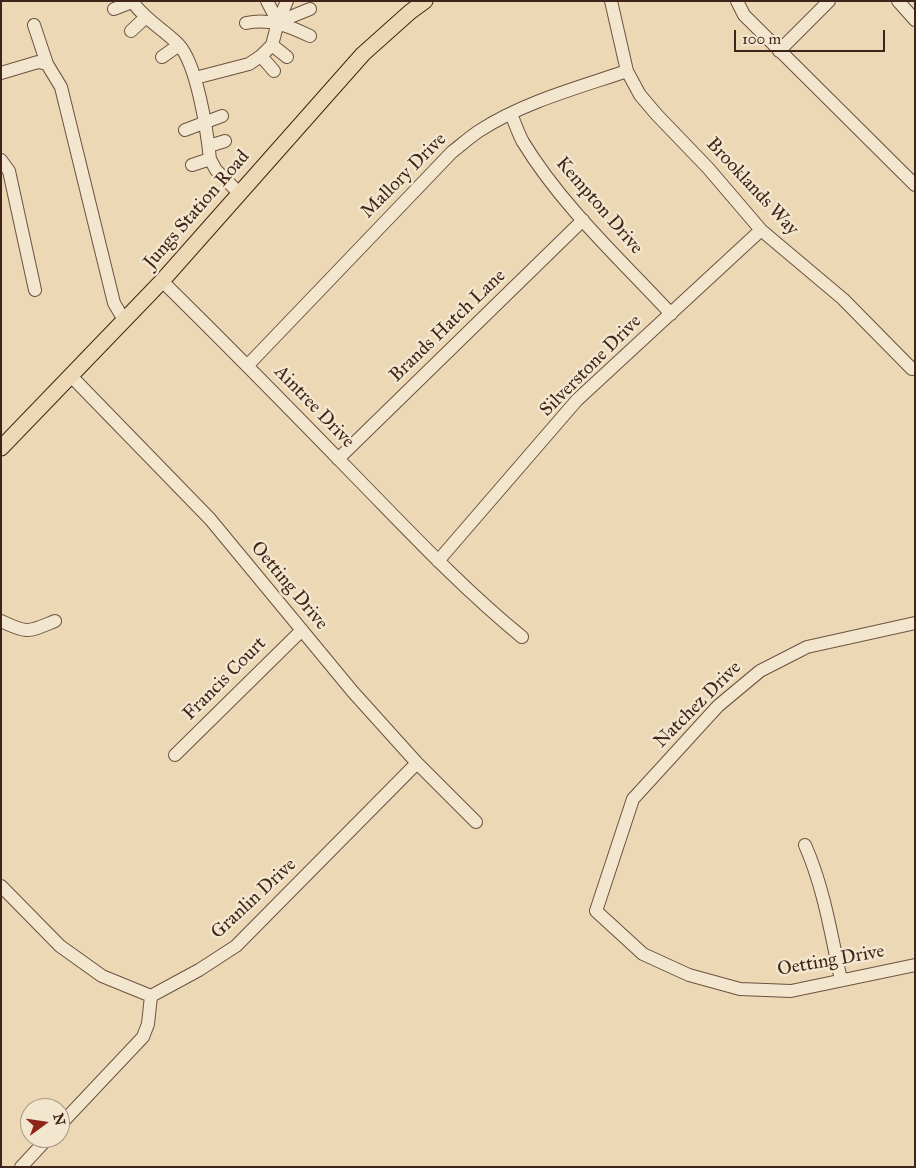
<!DOCTYPE html>
<html>
<head>
<meta charset="utf-8">
<style>
	body { margin:0 }
	#map { position:relative; width:916px; height:1168px; overflow:hidden; background:#ecd8b5; font-family:"IM FELL Great Primer",serif }
	canvas { display:block }
	.frame { position:absolute; inset:0; border:2px solid #412419; pointer-events:none }
	.north { position:absolute; left:20px; top:1098px; width:50px; height:50px; box-sizing:border-box; background:#f3e6cf; border:1px solid #ac9886; border-radius:50%; rotate:76deg; font-size:14px; font-weight:700; line-height:20px; text-align:center; color:#412419 }
	.north::after { content:''; display:block; margin:auto; width:18px; height:22px; background:#8f2418; clip-path:polygon(50% 0,100% 100%,50% 72%,0 100%) }
	.scale { position:absolute; left:734px; top:30px; width:151px; height:22px; box-sizing:border-box; border:2px solid #412419; border-top:0; padding-left:6px; font-size:15px; line-height:18px; white-space:nowrap; color:#412419; -webkit-text-stroke:4px #f3e6cf; paint-order:stroke }
</style>
</head>
<body>
<div id="map">
<canvas width="916" height="1168"></canvas>
<div class="frame"></div>
<div class="north">N</div>
<div class="scale">100 m</div>
</div>
<script>
const g = document.querySelector('canvas').getContext('2d');
g.lineJoin = 'round';
function strokePath(path, color, width, dash) {
  g.strokeStyle = color;
  g.lineWidth = width;
  g.lineCap = dash ? 'butt' : 'round';
  g.setLineDash(dash || []);
  g.stroke(path);
}
function drawText(font, color, halo, rows, align = 'center') {
  g.font = font + ' "IM FELL Great Primer",serif';
  g.lineWidth = 5;
  g.setLineDash([]);
  g.textBaseline = 'middle';
  g.strokeStyle = halo;
  g.fillStyle = color;
  for (const [text, x, y, turn = 0] of rows) {
    g.save();
    g.translate(x, y);
    g.rotate((+turn || 0) * Math.PI / 180);
    g.textAlign = isNaN(turn) ? turn : align;
    if (halo) g.strokeText(text, 0, 0);
    g.fillText(text, 0, 0);
    g.restore();
  }
}
const minor = new Path2D(`
	M 132,1 C 144,19 163,29 178,44 C 197,63 207,131 210,159 L 216,170 L 239,193
	M 267,1 L 278,22
	M 611,1 L 627,71 L 640,95 L 657,115 L 708,168 L 761,230 L 843,299 L 912,369
	M 737,1 L 744,15 L 915,185
	M 898,1 L 915,20
	M 114,9 L 132,2
	M 278,22 L 310,9
	M 246,23 C 270,18 289,26 310,36
	M 34,25 L 47,64
	M 131,31 L 146,17
	M 272,45 L 287,57
	M 779,51 L 829,1
	M 261,56 L 274,71
	M 162,57 L 179,45
	M 1,73 L 38,62 L 47,64 L 61,87 L 114,303 L 124,320
	M 195,78 L 249,64 L 261,56 L 272,45 L 278,22 L 287,1
	M 511,114 C 515,123 518,133 523,142 C 562,206 620,259 671,314
	M 185,130 L 222,116
	M 209,146 L 225,141
	M 1,160 L 9,171 L 35,290
	M 192,165 L 210,159
	M 162,281 C 227,345 291,410 355,476 C 409,531 462,588 522,637
	M 247,366 L 452,152 C 461,145 470,137 479,131 C 524,102 577,88 627,71
	M 71,376 L 210,519 L 353,692 L 417,763 L 476,822
	M 338,459 L 583,220
	M 438,561 L 577,400 L 761,230
	M 1,621 C 28,634 28,632 55,621
	M 915,623 L 807,647 L 760,671 L 718,706 L 633,799 L 596,911 L 643,954 L 689,975 L 740,989 L 791,991 L 915,965
	M 175,755 L 302,630
	M 805,845 C 824,888 831,934 841,980
	M 1,886 L 60,946 L 102,976 L 151,996
	M 151,996 L 199,970 L 236,946 L 417,763
	M 60,1125 L 143,1037 L 148,1024 L 151,996
	M 21,1167 L 48,1138`);
const major = new Path2D(`
	M 1,448 L 162,281 L 363,54 L 410,12 L 425,1`);
strokePath(minor, '#6c5140', 14);
strokePath(major, '#412419', 17);
strokePath(minor, '#f3e6cf', 12);
strokePath(major, '#ecd8b5', 15);
drawText('19px', '#412419', '#f3e6cf', [
	["Mallory Drive",404,176,-45],
	["Brooklands Way",752,187,47],
	["Kempton Drive",599,206,49],
	["Jungs Station Road",197,210,-49],
	["Brands Hatch Lane",448,326,-44],
	["Silverstone Drive",591,366,-45],
	["Aintree Drive",314,407,46],
	["Oetting Drive",289,586,50],
	["Francis Court",225,679,-45],
	["Natchez Drive",698,705,-45],
	["Granlin Drive",254,899,-43],
	["Oetting Drive",831,961,-10]
]);
</script>
</body>
</html>
